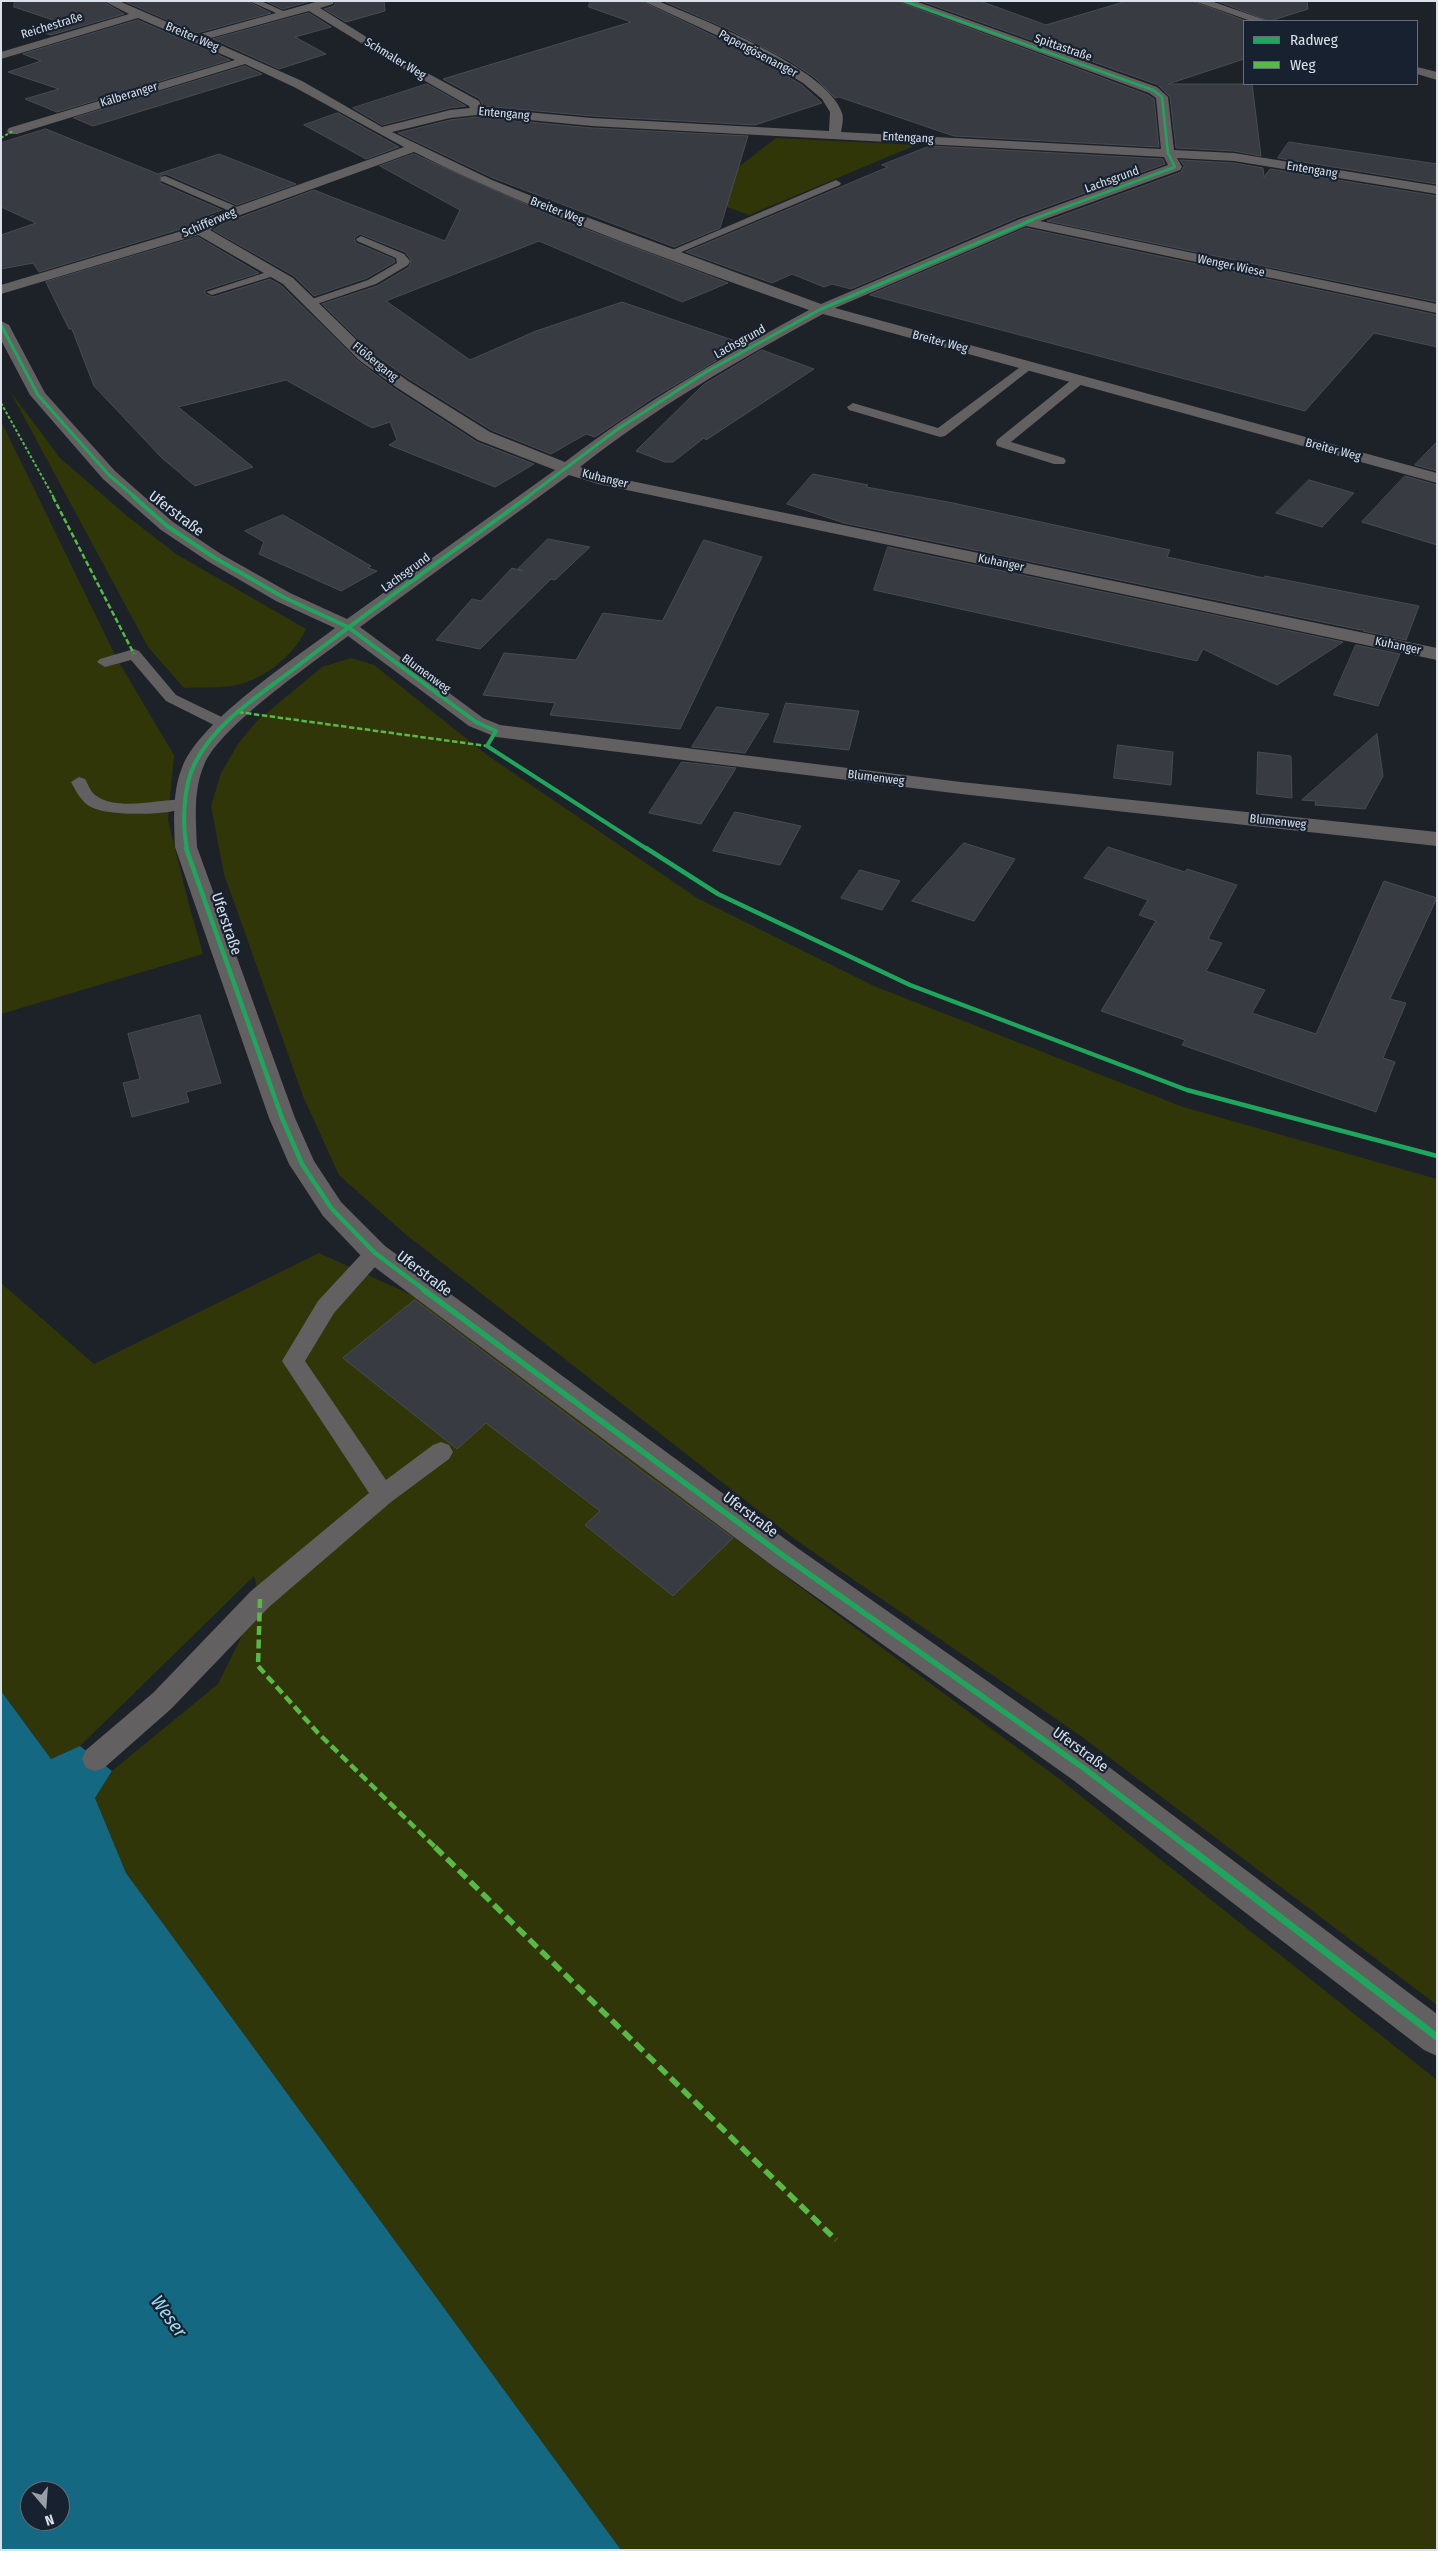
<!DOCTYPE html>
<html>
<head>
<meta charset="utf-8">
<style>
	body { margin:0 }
	#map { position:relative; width:1438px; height:2551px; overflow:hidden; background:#1d2229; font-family:"Fira Sans Condensed",sans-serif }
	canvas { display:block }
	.frame { position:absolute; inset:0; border:2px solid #dae1ea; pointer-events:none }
	.legend { position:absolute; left:1243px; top:20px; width:175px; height:65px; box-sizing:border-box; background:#17212f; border:1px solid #656e7a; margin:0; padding:6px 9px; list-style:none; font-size:15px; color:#dae1ea }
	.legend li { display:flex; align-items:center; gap:10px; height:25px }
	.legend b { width:25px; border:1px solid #656e7a }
	.north { position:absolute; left:20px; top:2481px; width:50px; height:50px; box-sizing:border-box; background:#17212f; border:1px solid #656e7a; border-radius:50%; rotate:162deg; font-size:14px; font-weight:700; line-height:20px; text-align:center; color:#dae1ea }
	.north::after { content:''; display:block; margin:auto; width:18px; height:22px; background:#989ea6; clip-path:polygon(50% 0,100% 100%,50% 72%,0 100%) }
</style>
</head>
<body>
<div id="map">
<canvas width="1438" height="2551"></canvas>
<div class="frame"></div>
<ul class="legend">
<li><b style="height:6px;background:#20a55d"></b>Radweg</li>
<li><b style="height:6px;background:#58b947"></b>Weg</li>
</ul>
<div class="north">N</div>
</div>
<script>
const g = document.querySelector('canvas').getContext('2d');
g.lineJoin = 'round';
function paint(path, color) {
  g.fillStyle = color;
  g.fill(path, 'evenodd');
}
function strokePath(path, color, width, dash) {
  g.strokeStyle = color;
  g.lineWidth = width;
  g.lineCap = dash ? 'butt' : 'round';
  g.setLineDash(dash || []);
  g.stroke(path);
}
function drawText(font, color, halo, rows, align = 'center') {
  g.font = font + ' "Fira Sans Condensed",sans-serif';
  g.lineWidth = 4.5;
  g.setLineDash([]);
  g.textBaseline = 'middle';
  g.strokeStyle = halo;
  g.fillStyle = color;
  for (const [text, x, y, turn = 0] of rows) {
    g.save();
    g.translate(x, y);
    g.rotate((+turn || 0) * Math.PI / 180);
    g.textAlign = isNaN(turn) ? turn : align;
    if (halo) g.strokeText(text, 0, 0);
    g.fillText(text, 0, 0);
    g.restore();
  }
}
paint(new Path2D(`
	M 776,138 L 916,145 L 749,215 L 700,197 Z
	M 10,391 L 60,458 L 127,516 L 176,554 L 306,629 C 294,656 261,682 231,686 C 216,688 200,687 184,688 L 148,647 Z
	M 1,421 L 117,659 L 174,755 L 168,820 L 188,901 L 203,954 L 1,1014 Z
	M 351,658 L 374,665 L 487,755 L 697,898 L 874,986 L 1183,1107 L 1437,1179 L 1437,2005 L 1081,1736 L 796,1540 L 404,1233 L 339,1175 L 303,1096 L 224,874 L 211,806 L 221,773 L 238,744 L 256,722 L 322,667 Z
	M 319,1253 L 425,1301 L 773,1567 L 1062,1781 L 1437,2080 L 1437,2550 L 621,2550 L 126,1873 L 95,1798 L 112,1771 L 218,1684 L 260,1599 L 254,1576 L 80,1746 L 51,1759 L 1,1691 L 1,1283 L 94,1364 Z`), '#313609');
paint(new Path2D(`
	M 1,1691 L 51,1759 L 80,1746 L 112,1771 L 95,1798 L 126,1873 L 621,2550 L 1,2550 ZM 30,2491 L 60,2491 L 60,2521 L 30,2521 Z`), '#156881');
const building = new Path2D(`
	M 15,1 L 102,1 L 124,14 L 51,35 L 38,31 L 62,23 L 14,7 Z
	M 124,1 L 247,1 L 271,13 L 197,33 Z
	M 266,1 L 311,1 L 283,9 Z
	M 336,1 L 384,1 L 385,11 L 346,22 L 324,9 L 334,6 Z
	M 590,1 L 641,1 L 747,52 L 802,85 L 822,103 L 755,125 L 592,116 L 483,106 L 480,99 L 443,79 L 631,22 L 589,7 Z
	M 664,1 L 897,1 L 1148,95 L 1154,99 L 1159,147 L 954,136 L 839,97 L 835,98 L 815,78 L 790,61 L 732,31 Z
	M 921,1 L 980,1 L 1046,25 L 1127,1 L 1192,1 L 1246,21 L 1244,21 L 1244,59 L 1168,84 L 1252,84 L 1261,156 L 1234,151 L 1176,148 L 1170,97 L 1158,85 Z
	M 1217,1 L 1307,1 L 1308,9 L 1270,21 Z
	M 309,13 L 331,27 L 295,37 L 326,54 L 279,69 L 213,39 Z
	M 138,20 L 230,60 L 57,112 L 25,99 L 59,89 L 8,72 L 41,61 L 23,54 Z
	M 245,66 L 262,74 L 93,126 L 74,118 Z
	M 427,84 L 466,106 L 450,108 L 382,125 L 353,108 Z
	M 338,113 L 399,147 L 366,159 L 304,125 Z
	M 477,117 L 592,128 L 748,136 L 720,228 L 674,247 L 493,178 L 398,133 L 450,120 Z
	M 46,129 L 158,174 L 219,154 L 296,184 L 237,205 L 166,174 L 161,175 L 160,183 L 222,210 L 210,214 L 194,225 L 39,272 L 33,263 L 1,269 L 1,235 L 36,223 L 1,207 L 1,143 Z
	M 1289,142 L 1437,164 L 1437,184 L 1278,158 Z
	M 930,146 L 1163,159 L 1165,164 L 1019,217 L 851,289 L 832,284 L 824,287 L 792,274 L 772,283 L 686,252 L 888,167 L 882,165 Z
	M 414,154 L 559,219 L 728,283 L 682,302 L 539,241 L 386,301 L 470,360 L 536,331 L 622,302 L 744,344 L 653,398 L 595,437 L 586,434 L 551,454 L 491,430 L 409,379 L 372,353 L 322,304 L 377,286 L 409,267 L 411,260 L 405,252 L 360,234 L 354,238 L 356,243 L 394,259 L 395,262 L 367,278 L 314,296 L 294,276 L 213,230 L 222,224 L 314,190 L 445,241 L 460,210 L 380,166 Z
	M 1180,160 L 1234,163 L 1263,168 L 1264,177 L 1270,169 L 1437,196 L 1437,302 L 1047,221 L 1181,172 L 1184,166 Z
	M 1026,228 L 1437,315 L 1437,347 L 1374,333 L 1305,411 L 870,295 Z
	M 198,237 L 259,273 L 205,290 L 205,294 L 213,297 L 270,279 L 282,286 L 358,361 L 395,389 L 477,442 L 534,464 L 495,487 L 389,445 L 397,440 L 390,422 L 372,428 L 286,380 L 178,407 L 253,467 L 195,486 L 162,458 L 94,386 L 72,329 L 69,329 L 46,282 Z
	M 762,350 L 814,369 L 706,440 L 704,438 L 673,462 L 665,462 L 636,451 L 703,385 Z
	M 1437,442 L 1437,471 L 1415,465 Z
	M 813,474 L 868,485 L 866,487 L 953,503 L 1170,550 L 1167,557 L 1264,578 L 1265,576 L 1419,606 L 1406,640 L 1363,631 L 1364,629 L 1361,630 L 844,523 L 787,504 Z
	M 1405,476 L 1437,485 L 1437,545 L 1362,522 Z
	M 1309,480 L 1354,493 L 1322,527 L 1276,513 Z
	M 283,515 L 371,566 L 368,568 L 377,571 L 341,591 L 259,554 L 264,542 L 245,531 Z
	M 548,539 L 590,547 L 555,580 L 551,579 L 480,649 L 436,640 L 472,599 L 481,601 L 512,568 L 523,571 L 518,569 Z
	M 704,540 L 762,557 L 680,729 L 550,715 L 555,703 L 483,695 L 504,653 L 576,660 L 603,613 L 662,621 Z
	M 888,547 L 1343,642 L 1277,685 L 1203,649 L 1197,661 L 874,590 Z
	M 1356,645 L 1400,654 L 1378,706 L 1334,695 Z
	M 786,703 L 859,711 L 849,750 L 774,742 Z
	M 717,707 L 769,714 L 745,753 L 692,747 Z
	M 1377,734 L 1383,776 L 1365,809 L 1315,805 L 1316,801 L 1302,800 Z
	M 1118,745 L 1173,752 L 1171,785 L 1114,778 Z
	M 1258,752 L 1291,756 L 1292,798 L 1257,794 Z
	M 682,762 L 736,768 L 701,824 L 649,813 Z
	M 735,812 L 801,826 L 780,865 L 713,851 Z
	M 964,843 L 1015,859 L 974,921 L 912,901 Z
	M 1108,847 L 1185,872 L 1187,869 L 1237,885 L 1208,939 L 1222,943 L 1206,971 L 1265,990 L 1252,1013 L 1316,1034 L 1384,881 L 1437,898 L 1390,999 L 1406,1003 L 1383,1058 L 1395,1062 L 1376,1112 L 1182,1045 L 1185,1040 L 1101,1011 L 1156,921 L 1139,915 L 1148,900 L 1084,878 Z
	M 860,870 L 900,881 L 882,910 L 841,898 Z
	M 200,1015 L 221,1083 L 186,1092 L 189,1102 L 132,1117 L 123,1083 L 140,1079 L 128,1034 Z
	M 415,1300 L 643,1472 L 733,1538 L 673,1596 L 585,1525 L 600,1511 L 486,1423 L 457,1449 L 343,1358 Z`);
paint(building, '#383c42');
strokePath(building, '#474c52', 1);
paint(new Path2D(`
	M 249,1 L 261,1 L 290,14 L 283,16 Z
	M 165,176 L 242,209 L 243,211 L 242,213 L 234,213 L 161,181 L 161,177 Z
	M 836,180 L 841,183 L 840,185 L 672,256 L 664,256 L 663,254 Z
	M 361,236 L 404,254 L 410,261 L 408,265 L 376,284 L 314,305 L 306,305 L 306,301 L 368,280 L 397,263 L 396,258 L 357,241 L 356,239 Z
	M 273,270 L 277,271 L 277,275 L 212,295 L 206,292 Z
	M 1027,362 L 1031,363 L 1031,369 L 945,436 L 940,437 L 849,410 L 847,407 L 853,403 L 938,428 Z
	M 1079,376 L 1085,380 L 1083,383 L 1011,442 L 1064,458 L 1066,461 L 1064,464 L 1054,464 L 997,446 L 996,443 L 997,440 L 1075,377 Z
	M 134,649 L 139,651 L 176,695 L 232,722 L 234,725 L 232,728 L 220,728 L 166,701 L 131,660 L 105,667 L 97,662 L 100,659 Z
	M 79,777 L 85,779 C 88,784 90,791 95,795 C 122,816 184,791 192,803 C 182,817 110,816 93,808 C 82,803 77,793 71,782 Z
	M 375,1245 L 382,1247 L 386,1253 L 382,1259 L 334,1313 L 305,1361 L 386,1480 L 433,1445 L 441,1442 L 449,1445 L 453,1452 L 449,1459 L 391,1502 L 269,1607 L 171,1709 L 104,1768 L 95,1771 L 86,1768 L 82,1759 L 86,1750 L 153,1693 L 251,1591 L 369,1493 L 282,1361 L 318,1301 L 368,1247 Z`), '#636061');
paint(new Path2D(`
	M 104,1 L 119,1 L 197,35 L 319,1 L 334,1 L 333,4 L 320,8 L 405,61 L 479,101 L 482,108 L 592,118 L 829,131 L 830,112 L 822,99 L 803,83 L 748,50 L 643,1 L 658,1 C 701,19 828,68 842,113 C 844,118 842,126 841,132 L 1161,149 L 1156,98 L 1149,93 L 899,1 L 915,1 L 1157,87 L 1168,97 L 1174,150 L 1234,153 L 1437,186 L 1437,194 L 1234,161 L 1177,158 L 1182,167 L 1180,170 L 1040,221 L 1437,304 L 1437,313 L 1026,226 L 835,308 L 1437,473 L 1437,483 L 823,314 C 737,361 656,407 580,467 L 602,475 L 1437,648 L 1437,660 L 598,484 L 569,475 L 360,627 L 483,718 L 500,725 L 961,782 L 1437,832 L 1437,846 L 961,794 L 496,737 L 469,726 L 348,636 C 312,664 221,725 204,765 C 193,791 196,819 197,847 L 295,1118 L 314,1161 L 341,1202 L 385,1246 L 796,1547 L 1097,1758 L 1437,2014 L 1437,2056 L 1424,2050 L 1073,1780 L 774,1567 L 365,1260 L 323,1216 L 289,1164 L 269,1118 L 175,847 C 174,819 172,791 183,765 C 203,719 294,659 335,628 L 276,601 L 209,562 L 161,530 L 103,479 L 30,395 L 1,340 L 1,321 L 9,325 L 45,393 L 115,471 L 173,522 L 221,554 L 290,593 L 347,619 L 555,470 L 478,440 L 396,387 L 359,360 L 283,284 L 198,235 L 1,294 L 1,285 L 195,227 L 211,216 L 404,147 L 294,87 L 245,64 L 17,134 L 9,134 L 7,131 L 9,128 L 235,60 L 138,18 L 1,59 L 1,52 L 129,14 ZM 309,11 L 397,65 L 469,106 L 470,108 L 450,110 L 382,127 L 302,81 L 207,39 ZM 477,115 L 592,126 L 1164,157 L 1168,165 L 1020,219 L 821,304 L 554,205 L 492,180 L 392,132 L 450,118 ZM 414,152 C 541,215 675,262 809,310 C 723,357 643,402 565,462 L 490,432 L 408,381 L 371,354 L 293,278 L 210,230 L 221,222 Z
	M 1194,1 L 1211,1 L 1268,21 L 1251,21 Z
	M 1417,67 L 1437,72 L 1437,80 L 1417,74 Z`), '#636061');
strokePath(new Path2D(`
	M 1,138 L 13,131
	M 1,403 L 54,498`), '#58b947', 2, [3, 2]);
strokePath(new Path2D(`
	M 53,497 L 134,654
	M 238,712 L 487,746`), '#58b947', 2.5, [5.5, 2.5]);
strokePath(new Path2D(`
	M 260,1599 L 258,1666 L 318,1733 L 436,1848`), '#58b947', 4.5, [9, 4.5]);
strokePath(new Path2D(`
	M 435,1847 L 836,2240`), '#58b947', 5.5, [11, 5.5]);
strokePath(new Path2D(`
	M 904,1 L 1153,90 L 1162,97 L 1168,153 L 1175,167 L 1028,221`), '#20a55d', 2.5);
strokePath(new Path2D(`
	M 1,325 L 38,395 L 109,475 L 136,498
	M 526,498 L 618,429 L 706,372 L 821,309 L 1032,220`), '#20a55d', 3);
strokePath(new Path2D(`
	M 134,497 L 167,526 L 215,558 L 283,597 L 348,627 L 476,722 L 496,731 L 487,746 L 647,849
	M 187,849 C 182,825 183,786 195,763 C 216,721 263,693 299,665 C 374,607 451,553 528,497`), '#20a55d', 4);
strokePath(new Path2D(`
	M 186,848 L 282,1118 L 302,1164 L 332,1209 L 375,1253 L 426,1291
	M 646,848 L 718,894 L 910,985 L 1187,1090 L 1437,1156`), '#20a55d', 4.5);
strokePath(new Path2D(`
	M 424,1290 L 785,1557 L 1085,1769 L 1189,1848`), '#20a55d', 5.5);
strokePath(new Path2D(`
	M 1188,1847 L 1437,2037`), '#20a55d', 7);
drawText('12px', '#dae1ea', '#17212f', [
	["Reichestraße",52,26,-17],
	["Breiter Weg",192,37,23],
	["Spittastraße",1063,48,19],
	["Papengösenanger",758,54,28],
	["Schmaler Weg",395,59,31],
	["Kälberanger",129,95,-17],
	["Entengang",504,114,5],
	["Entengang",908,138,3],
	["Entengang",1312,170,9],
	["Lachsgrund",1112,180,-20],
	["Breiter Weg",557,211,21],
	["Schifferweg",209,223,-23],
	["Wenger Wiese",1231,266,12],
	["Lachsgrund",740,342,-29],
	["Breiter Weg",940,342,15],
	["Flößergang",375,362,39],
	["Breiter Weg",1333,450,15],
	["Kuhanger",605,479,14],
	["Kuhanger",1001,563,12],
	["Lachsgrund",406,573,-36],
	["Kuhanger",1398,646,12],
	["Blumenweg",426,674,36],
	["Blumenweg",876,778,7],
	["Blumenweg",1278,822,6]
]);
drawText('15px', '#dae1ea', '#17212f', [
	["Uferstraße",176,514,37],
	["Uferstraße",226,924,71],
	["Uferstraße",424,1274,37],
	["Uferstraße",750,1515,37],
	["Uferstraße",1080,1750,36]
]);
drawText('italic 19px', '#9edcf4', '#17212f', [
	["Weser",168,2317,54]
]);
</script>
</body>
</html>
